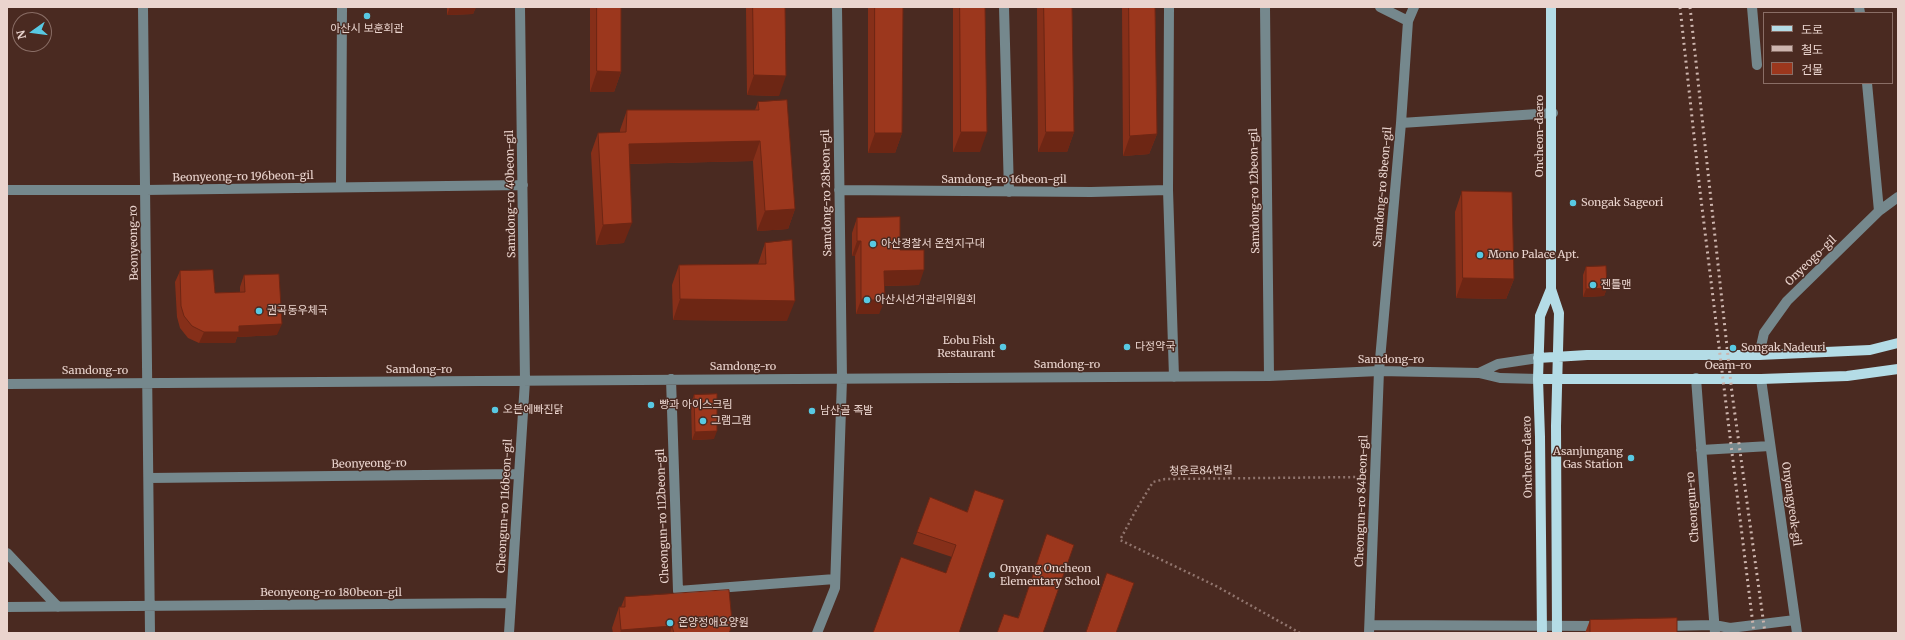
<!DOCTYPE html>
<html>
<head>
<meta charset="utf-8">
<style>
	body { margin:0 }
	#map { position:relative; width:1905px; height:640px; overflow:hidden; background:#4a2a21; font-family:Merriweather,"Noto Sans KR",serif }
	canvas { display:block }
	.frame { position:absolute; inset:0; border:8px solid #ead4ce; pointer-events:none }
	.legend { position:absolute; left:1763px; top:12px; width:130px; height:72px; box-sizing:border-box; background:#4a2a21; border:1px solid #8a6e66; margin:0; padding:5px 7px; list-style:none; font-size:12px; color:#ead4ce }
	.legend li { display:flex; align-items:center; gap:8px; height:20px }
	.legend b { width:20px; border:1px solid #8a6e66 }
	.north { position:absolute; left:12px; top:12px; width:40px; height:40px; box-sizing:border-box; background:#4a2a21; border:1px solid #8a6e66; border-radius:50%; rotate:256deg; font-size:11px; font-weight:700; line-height:16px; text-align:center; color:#ead4ce }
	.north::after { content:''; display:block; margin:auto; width:14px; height:18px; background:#58c9e3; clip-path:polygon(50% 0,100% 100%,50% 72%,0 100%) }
</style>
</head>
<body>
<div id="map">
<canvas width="1905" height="640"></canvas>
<div class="frame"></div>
<ul class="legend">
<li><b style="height:5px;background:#b4dce6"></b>도로</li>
<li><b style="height:5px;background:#cdb5ae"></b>철도</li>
<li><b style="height:11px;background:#9c371d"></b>건물</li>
</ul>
<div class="north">N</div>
</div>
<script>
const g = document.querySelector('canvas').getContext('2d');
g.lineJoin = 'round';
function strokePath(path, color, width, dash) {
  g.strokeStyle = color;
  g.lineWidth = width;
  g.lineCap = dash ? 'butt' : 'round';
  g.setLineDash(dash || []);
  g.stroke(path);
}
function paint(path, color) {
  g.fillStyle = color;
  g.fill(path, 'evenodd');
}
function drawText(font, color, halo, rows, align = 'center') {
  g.font = font + ' Merriweather,"Noto Sans KR",serif';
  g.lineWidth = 3;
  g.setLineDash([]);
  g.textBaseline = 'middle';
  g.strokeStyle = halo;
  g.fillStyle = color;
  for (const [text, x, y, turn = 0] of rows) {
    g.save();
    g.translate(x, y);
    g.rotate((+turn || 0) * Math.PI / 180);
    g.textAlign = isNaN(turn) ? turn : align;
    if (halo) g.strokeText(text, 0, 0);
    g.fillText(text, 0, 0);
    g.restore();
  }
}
strokePath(new Path2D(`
	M 1300,633 L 1216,586 L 1120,540 L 1136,510 L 1153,482 L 1165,479 L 1363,477`), '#91756e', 2.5, [2, 3]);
strokePath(new Path2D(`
	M 143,7 L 150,633
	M 1004,7 L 1009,192
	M 1169,7 L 1168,190 L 1174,377
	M 1265,7 L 1269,376
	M 1380,7 L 1408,21
	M 1752,7 L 1757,65
	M 1859,7 L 1860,13
	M 1867,83 L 1879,211
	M 1401,123 L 1553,113
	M 341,187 L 342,7
	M 7,190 L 145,190 L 523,185
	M 839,190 L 1091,192 L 1168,190
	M 1759,355 L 1764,333 L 1787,301 L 1879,211 L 1898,197
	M 1479,373 L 1498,364 L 1538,358
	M 1696,378 L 1715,633
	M 671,379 L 678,591 L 835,579
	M 1761,379 L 1797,633
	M 7,384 L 1269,376 L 1379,371 L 1479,373 L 1500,378 L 1538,379
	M 1701,450 L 1770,446
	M 149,478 L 518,474
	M 7,553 L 58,607
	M 7,607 L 511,603
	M 1370,625 L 1600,626
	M 1664,626 L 1714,625 L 1730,628 L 1795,620
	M 509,633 L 525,381 L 520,7
	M 817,633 L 835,588 L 842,379 L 837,7
	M 1369,633 L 1379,371 L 1401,123 L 1408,21 L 1414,7`), '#75888d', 10);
strokePath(new Path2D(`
	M 1551,7 L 1551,289 L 1559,313 L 1556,426 L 1557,633
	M 1538,358 L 1587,355 L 1759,355 L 1870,350 L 1898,343
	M 1538,379 L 1761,379 L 1847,376 L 1898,369
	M 1542,633 L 1540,437 L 1538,379 L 1540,316 L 1551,289`), '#b4dce6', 10);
strokePath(new Path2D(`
	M 1680,7 L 1700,191 L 1754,633
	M 1690,7 L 1732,393 L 1765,633`), '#cdb5ae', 3, [2, 4]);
paint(new Path2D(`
	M 447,7 L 476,7 L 473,14 L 447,15 Z
	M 590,7 L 785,7 L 779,96 L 747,95 L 746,8 L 621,7 L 621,72 L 614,92 L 590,92 Z
	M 868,7 L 903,7 L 902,133 L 895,153 L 868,153 Z
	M 953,7 L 985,7 L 980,152 L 953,152 Z
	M 1037,7 L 1072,7 L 1074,132 L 1067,152 L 1038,152 Z
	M 1122,7 L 1155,7 L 1157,134 L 1149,154 L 1123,156 Z
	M 758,102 L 795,209 L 788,229 L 757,231 L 753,161 L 629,164 L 624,243 L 596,245 L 591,153 L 598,133 L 620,133 L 620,130 L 627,110 L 755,110 Z
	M 1462,191 L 1514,279 L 1506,299 L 1456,298 L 1455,212 Z
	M 857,218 L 900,250 L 919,285 L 884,286 L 879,314 L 856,314 L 855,256 L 852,256 L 852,233 Z
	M 765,243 L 787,321 L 673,320 L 672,285 L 679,265 L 758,264 Z
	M 1586,267 L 1607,288 L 1604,296 L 1583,297 L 1583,275 Z
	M 180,271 L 215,293 L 240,292 L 240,287 L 244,275 L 277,335 L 237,337 L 235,343 L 199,343 L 188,338 L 180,328 L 177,317 L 175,282 Z
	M 694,395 L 714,439 L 692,440 L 691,403 Z
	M 930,497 L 967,512 L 959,633 L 946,573 L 952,557 L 913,544 Z
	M 625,597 L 730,631 L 729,633 L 613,633 L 612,628 L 619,607 L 621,607 Z
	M 1590,620 L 1677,633 L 1585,633 Z`), '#862f19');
paint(new Path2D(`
	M 450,7 L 476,7 L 473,14 L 447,15 Z
	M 614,7 L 746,7 L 746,8 Z
	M 597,71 L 621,72 L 614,92 L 590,92 Z
	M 754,75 L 786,76 L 779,96 L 747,95 Z
	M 961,132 L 987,132 L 980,152 L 953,152 Z
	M 1046,132 L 1074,132 L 1067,152 L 1038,152 Z
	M 875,133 L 902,133 L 895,153 L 868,153 Z
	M 1157,134 L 1149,154 L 1123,156 L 1130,136 Z
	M 760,141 L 753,161 L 621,164 L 629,144 Z
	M 795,209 L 788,229 L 757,231 L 765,211 Z
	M 632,223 L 624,243 L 596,245 L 603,225 Z
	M 857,241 L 861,241 L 855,256 L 852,256 Z
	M 924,270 L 919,285 L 879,286 L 884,271 Z
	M 1463,278 L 1514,279 L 1506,299 L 1456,298 Z
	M 1607,288 L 1604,296 L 1583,297 L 1586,289 Z
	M 680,299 L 795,301 L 787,321 L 673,320 Z
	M 861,300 L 885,300 L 879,314 L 856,314 Z
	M 282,324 L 277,335 L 237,337 L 235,343 L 199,343 L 204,332 L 239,326 Z
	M 717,431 L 714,439 L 692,440 L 695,432 Z
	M 672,626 L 670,633 L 620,633 L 621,630 Z`), '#6d2614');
const building = new Path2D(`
	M 597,7 L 621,7 L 621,72 L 597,71 Z
	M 753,7 L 785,7 L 786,76 L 754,75 Z
	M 875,7 L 903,7 L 902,133 L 875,133 Z
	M 960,7 L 985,7 L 987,132 L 961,132 Z
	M 1044,7 L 1072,7 L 1074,132 L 1046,132 Z
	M 1129,7 L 1155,7 L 1157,134 L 1130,136 Z
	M 787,100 L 795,209 L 765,211 L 760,141 L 629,144 L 632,223 L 603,225 L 598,133 L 626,132 L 627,110 L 759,110 L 758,102 Z
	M 1462,191 L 1512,192 L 1514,279 L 1463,278 Z
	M 900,217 L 900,250 L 924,250 L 924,270 L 884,271 L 885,300 L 861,300 L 861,241 L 857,241 L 857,218 Z
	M 792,240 L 795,301 L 680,299 L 679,265 L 766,264 L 765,243 Z
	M 1606,266 L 1607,288 L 1586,289 L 1586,267 Z
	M 213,270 L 215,293 L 245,292 L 244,275 L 279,274 L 282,324 L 239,326 L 239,332 L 204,332 L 192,326 L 184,316 L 181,306 L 180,271 Z
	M 717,394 L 717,431 L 695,432 L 694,395 Z
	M 975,490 L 1004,500 L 959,633 L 873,633 L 901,557 L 946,573 L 956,545 L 917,532 L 930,497 L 967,512 Z
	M 1047,534 L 1074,545 L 1043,633 L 997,633 L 1004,614 L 1018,618 Z
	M 1107,573 L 1134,583 L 1116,633 L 1086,633 Z
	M 729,590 L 732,621 L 730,631 L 728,633 L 674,633 L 672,626 L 621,630 L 619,607 L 625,607 L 625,597 Z
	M 1677,618 L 1677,633 L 1590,633 L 1590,620 Z`);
paint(building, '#9c371d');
strokePath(building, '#6d2614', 1);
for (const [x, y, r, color] of [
	[367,16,4,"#58c9e3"],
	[1573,203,4,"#58c9e3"],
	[873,244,4,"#58c9e3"],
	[1480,255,4,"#58c9e3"],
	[1593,285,4,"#58c9e3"],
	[867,300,4,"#58c9e3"],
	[259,311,4,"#58c9e3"],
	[1003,347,4,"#58c9e3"],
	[1127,347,4,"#58c9e3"],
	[1733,348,4,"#58c9e3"],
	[651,405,4,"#58c9e3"],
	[495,410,4,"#58c9e3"],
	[812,411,4,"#58c9e3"],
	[703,421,4,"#58c9e3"],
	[1631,458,4,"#58c9e3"],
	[992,575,4,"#58c9e3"],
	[670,623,4,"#58c9e3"]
]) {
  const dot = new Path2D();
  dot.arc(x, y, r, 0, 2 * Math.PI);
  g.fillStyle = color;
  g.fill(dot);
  strokePath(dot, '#4a2a21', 1.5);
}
drawText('11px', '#ead4ce', '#4a2a21', [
	["아산시 보훈회관",367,29,"center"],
	["Songak Sageori",1581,203],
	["아산경찰서 온천지구대",881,244],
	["Mono Palace Apt.",1488,255],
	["젠틀맨",1601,285],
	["아산시선거관리위원회",875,300],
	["권곡동우체국",267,311],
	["Eobu Fish",995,341,"right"],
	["Restaurant",995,354,"right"],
	["다정약국",1135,347],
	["Songak Nadeuri",1741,348],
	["빵과 아이스크림",659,405],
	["오븐에빠진닭",503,410],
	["남산골 족발",820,411],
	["그램그램",711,421],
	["Asanjungang",1623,452,"right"],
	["Gas Station",1623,465,"right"],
	["Onyang Oncheon",1000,569],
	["Elementary School",1000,582],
	["온양정애요양원",678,623]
], 'left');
drawText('11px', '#ead4ce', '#4a2a21', [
	["Oncheon-daero",1540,136,-90],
	["Beonyeong-ro 196beon-gil",243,177,-1],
	["Samdong-ro 16beon-gil",1004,180],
	["Samdong-ro 8beon-gil",1383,187,-85],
	["Samdong-ro 12beon-gil",1255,191,-91],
	["Samdong-ro 28beon-gil",827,193,-91],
	["Samdong-ro 40beon-gil",511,194,-91],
	["Beonyeong-ro",134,243,-91],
	["Onyeogo-gil",1811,261,-44],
	["Samdong-ro",1391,360],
	["Samdong-ro",1067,365],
	["Oeam-ro",1728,366],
	["Samdong-ro",743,367],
	["Samdong-ro",419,370],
	["Samdong-ro",95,371],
	["Oncheon-daero",1528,457,-91],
	["Beonyeong-ro",369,464,-1],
	["청운로84번길",1201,471,-1],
	["Cheongun-ro 84beon-gil",1362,501,-88],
	["Onyangyeok-gil",1791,504,82],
	["Cheongun-ro 116beon-gil",505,506,-87],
	["Cheongun-ro",1693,507,-94],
	["Cheongun-ro 112beon-gil",663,516,-92],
	["Beonyeong-ro 180beon-gil",331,593]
]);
</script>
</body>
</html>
